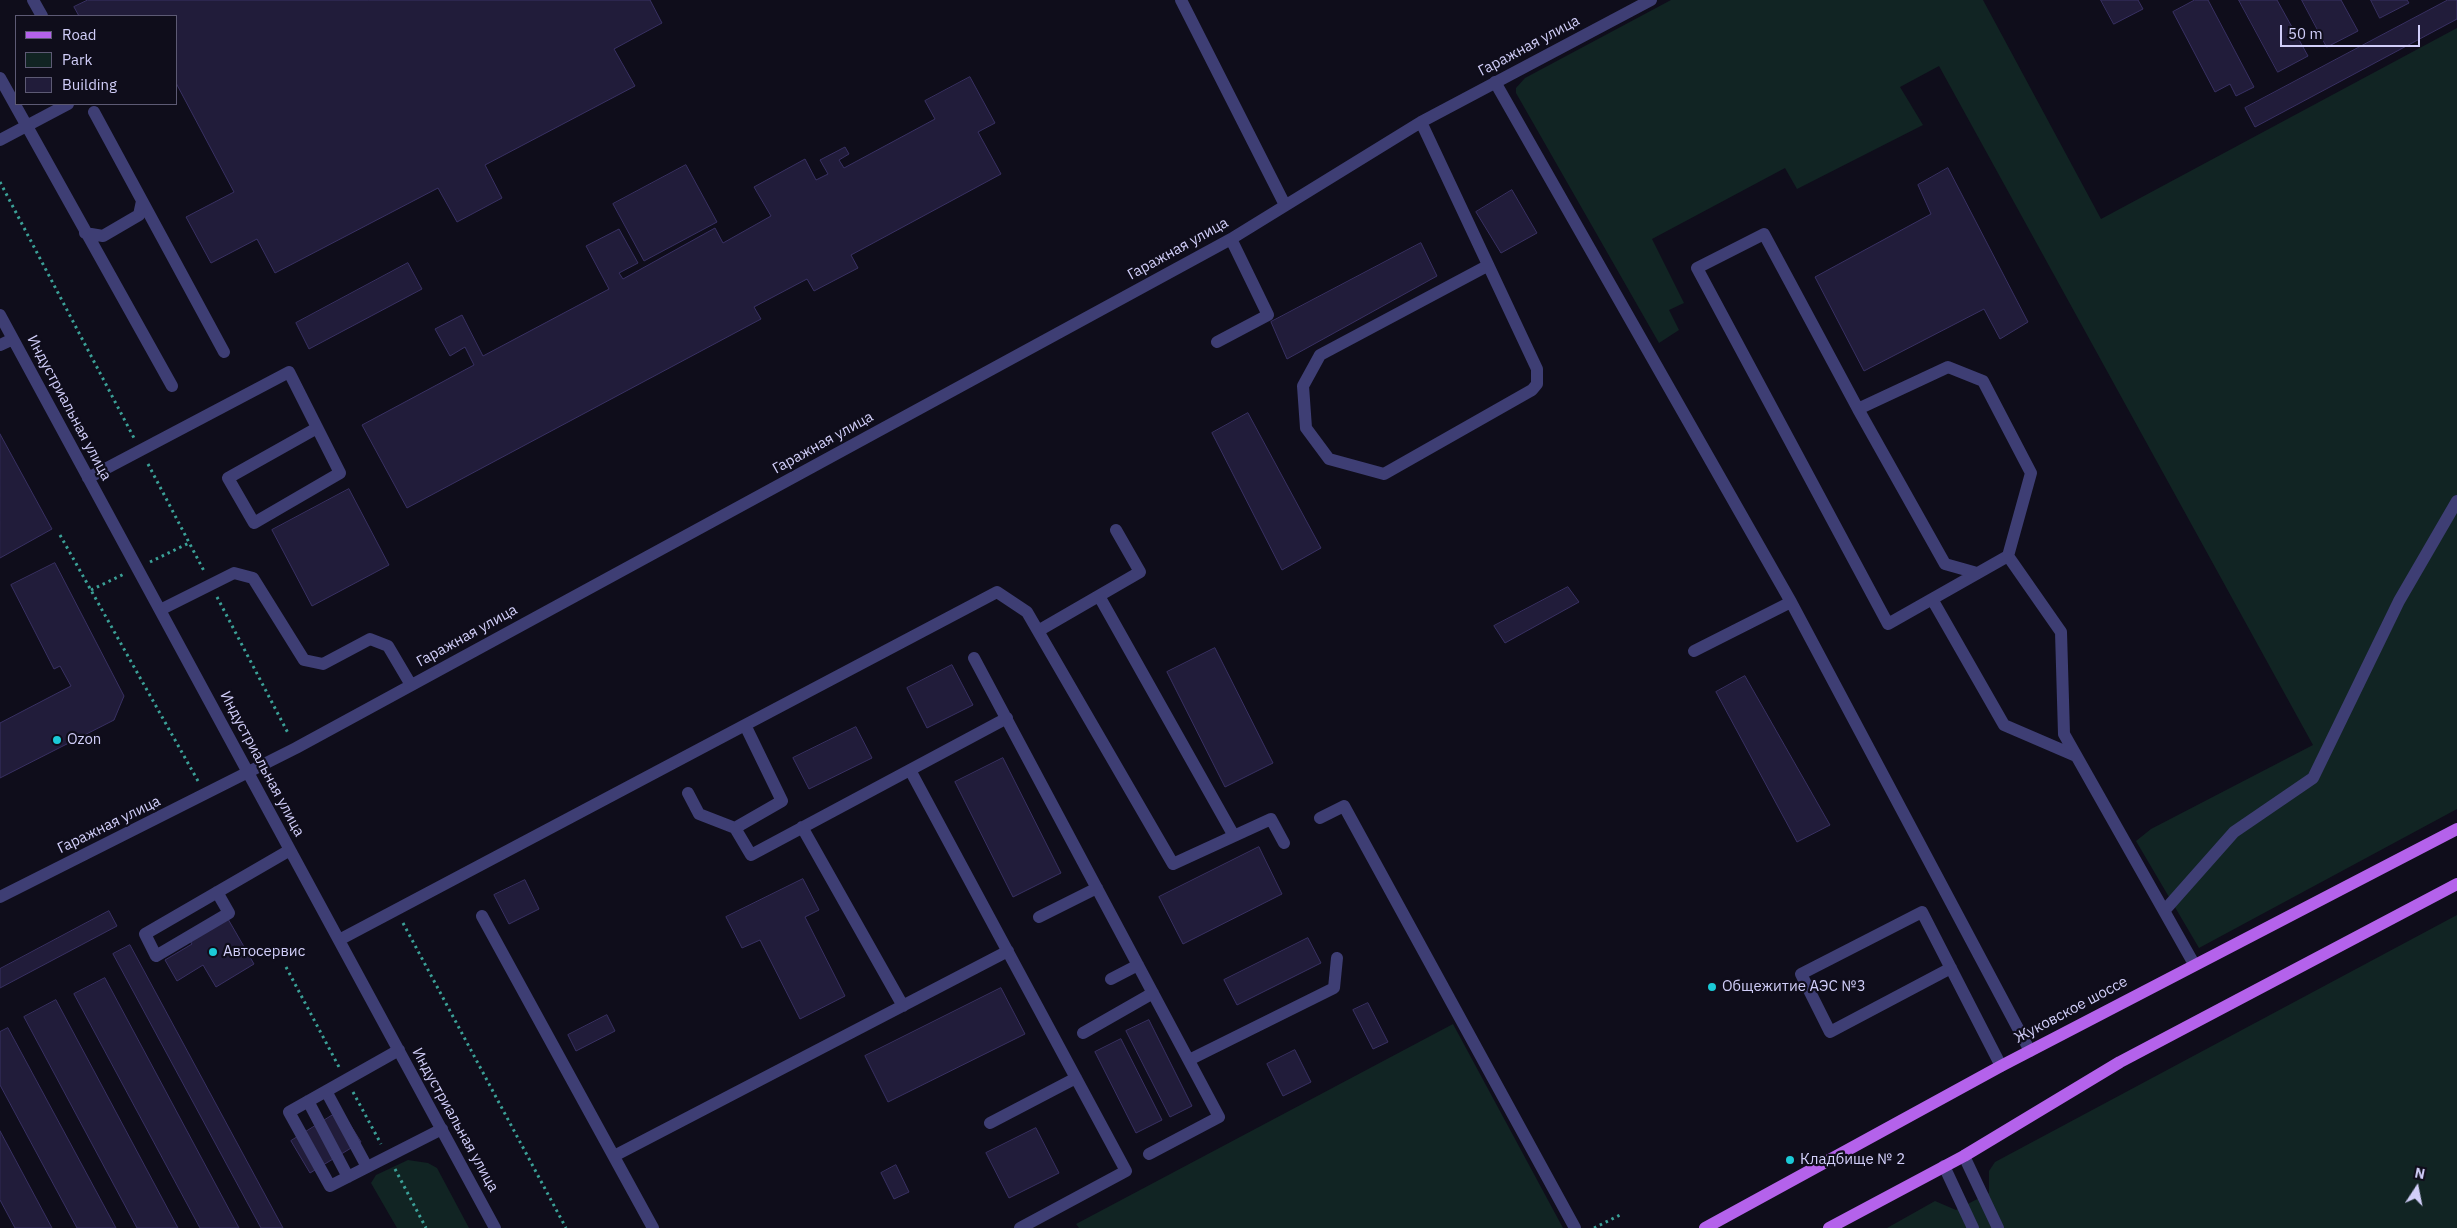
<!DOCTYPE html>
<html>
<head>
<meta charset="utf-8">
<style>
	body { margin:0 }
	#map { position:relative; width:2457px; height:1228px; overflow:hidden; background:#0f0d1b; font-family:"IBM Plex Sans",sans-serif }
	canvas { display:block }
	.legend { position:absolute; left:15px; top:15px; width:162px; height:90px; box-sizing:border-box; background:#0f0d1b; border:1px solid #5d5a74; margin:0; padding:6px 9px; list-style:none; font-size:15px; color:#d1cef9 }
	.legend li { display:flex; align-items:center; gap:10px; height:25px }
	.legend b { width:25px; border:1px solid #5d5a74 }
	.north { position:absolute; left:2392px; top:1163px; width:50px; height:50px; -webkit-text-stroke:4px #0f0d1b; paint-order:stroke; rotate:11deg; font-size:14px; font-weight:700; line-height:20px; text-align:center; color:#d1cef9 }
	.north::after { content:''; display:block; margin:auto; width:18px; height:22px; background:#d1cef9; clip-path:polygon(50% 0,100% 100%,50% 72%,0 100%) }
	.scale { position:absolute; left:2280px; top:25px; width:140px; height:22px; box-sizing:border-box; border:2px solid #d1cef9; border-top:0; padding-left:6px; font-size:15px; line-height:18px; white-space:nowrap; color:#d1cef9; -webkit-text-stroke:4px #0f0d1b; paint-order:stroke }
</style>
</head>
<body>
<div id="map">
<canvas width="2457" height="1228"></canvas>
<ul class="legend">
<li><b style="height:6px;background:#b462eb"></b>Road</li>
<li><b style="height:14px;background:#112423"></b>Park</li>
<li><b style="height:14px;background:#211c3a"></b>Building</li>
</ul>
<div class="north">N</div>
<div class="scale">50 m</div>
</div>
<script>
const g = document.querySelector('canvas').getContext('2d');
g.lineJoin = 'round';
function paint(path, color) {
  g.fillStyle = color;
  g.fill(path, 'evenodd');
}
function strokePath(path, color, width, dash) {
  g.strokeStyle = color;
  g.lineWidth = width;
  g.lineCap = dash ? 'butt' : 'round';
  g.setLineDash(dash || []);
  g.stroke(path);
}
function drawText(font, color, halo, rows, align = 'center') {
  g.font = font + ' "IBM Plex Sans",sans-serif';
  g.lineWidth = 4.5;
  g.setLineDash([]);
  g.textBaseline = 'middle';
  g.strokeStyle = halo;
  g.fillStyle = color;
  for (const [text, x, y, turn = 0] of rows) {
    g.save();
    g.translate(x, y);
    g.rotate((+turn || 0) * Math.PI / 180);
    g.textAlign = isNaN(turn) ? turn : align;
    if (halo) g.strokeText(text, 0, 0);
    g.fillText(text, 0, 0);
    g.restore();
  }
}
paint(new Path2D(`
	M 1671,0 L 1983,0 L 2101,219 L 2457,28 L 2457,809 L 2199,948 L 2136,841 L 2151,829 L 2313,745 L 1939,66 L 1900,87 L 1923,125 L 1797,189 L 1785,168 L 1652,239 L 1684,303 L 1669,310 L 1679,330 L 1659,343 L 1516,93 L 1516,88 L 1525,78 Z
	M 2457,915 L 2457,1228 L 1887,1228 L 1935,1201 L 1956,1210 L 1989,1193 L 1989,1171 L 1995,1162 Z
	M 1453,1024 L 1563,1228 L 1079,1228 L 1076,1224 Z
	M 408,1160 L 428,1163 L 437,1168 L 469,1228 L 397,1228 L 371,1183 L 376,1175 Z`), '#112423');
const building = new Path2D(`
	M 88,0 L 650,0 L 662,23 L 614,49 L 635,86 L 485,165 L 502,198 L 457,222 L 438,188 L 275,273 L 257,239 L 211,263 L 186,217 L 234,192 L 176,83 L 176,16 L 79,16 L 74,7 Z
	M 2101,0 L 2138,0 L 2143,9 L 2114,24 Z
	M 2195,0 L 2208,0 L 2254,87 L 2236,96 L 2230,84 L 2215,92 L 2173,12 Z
	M 2239,0 L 2277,0 L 2308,56 L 2278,72 Z
	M 2302,0 L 2341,0 L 2358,31 L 2327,47 Z
	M 2371,0 L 2407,0 L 2409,3 L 2380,18 Z
	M 2448,0 L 2457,0 L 2457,19 L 2255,127 L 2245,108 Z
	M 970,77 L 995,123 L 978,132 L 1001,174 L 851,255 L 858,268 L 814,291 L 807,279 L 754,307 L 761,319 L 407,508 L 362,425 L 474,365 L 465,347 L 450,356 L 435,329 L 462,315 L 483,356 L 609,289 L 586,246 L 619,229 L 638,263 L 619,273 L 623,279 L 715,228 L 723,243 L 771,216 L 754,187 L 805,159 L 816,180 L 828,174 L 820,160 L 845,147 L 849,154 L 839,160 L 844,168 L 935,119 L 925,101 Z
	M 686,165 L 717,222 L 644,261 L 613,204 Z
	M 1948,168 L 2028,322 L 2000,339 L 1984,309 L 1864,371 L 1815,277 L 1931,214 L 1918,185 Z
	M 1512,190 L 1537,233 L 1501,253 L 1476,212 Z
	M 1421,243 L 1437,276 L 1287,359 L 1271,322 Z
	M 408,263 L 422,289 L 309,349 L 296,323 Z
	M 1248,413 L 1321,548 L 1282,570 L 1212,433 Z
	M 0,434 L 52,529 L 0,558 Z
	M 349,489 L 389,565 L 312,606 L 272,530 Z
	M 55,563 L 124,696 L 114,720 L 0,778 L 0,723 L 71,686 L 60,666 L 54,669 L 11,585 Z
	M 1568,587 L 1579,602 L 1505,643 L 1494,626 Z
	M 1215,648 L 1273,763 L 1225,787 L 1167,672 Z
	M 952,665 L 973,705 L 927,728 L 907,688 Z
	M 1745,676 L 1830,825 L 1797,842 L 1716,692 Z
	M 856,727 L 872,758 L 809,789 L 793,758 Z
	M 1003,758 L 1061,873 L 1013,897 L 955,782 Z
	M 1259,847 L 1282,894 L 1183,944 L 1159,897 Z
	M 803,879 L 819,910 L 805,917 L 845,996 L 800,1019 L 760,940 L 742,948 L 726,917 Z
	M 525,880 L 539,909 L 509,924 L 494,895 Z
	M 109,911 L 117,926 L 0,988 L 0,969 Z
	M 228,919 L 254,964 L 216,987 L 203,965 L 177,981 L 165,960 L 192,944 L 190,941 Z
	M 1308,938 L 1321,963 L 1237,1005 L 1224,980 Z
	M 130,945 L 283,1228 L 261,1228 L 113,954 Z
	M 105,978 L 239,1228 L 200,1228 L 74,994 Z
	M 1001,988 L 1025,1034 L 888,1102 L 865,1056 Z
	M 56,1000 L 178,1228 L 137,1228 L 24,1017 Z
	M 1368,1003 L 1388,1042 L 1373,1049 L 1353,1010 Z
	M 607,1015 L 615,1031 L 576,1051 L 568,1035 Z
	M 1149,1020 L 1192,1106 L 1170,1117 L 1126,1031 Z
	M 8,1028 L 116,1228 L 77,1228 L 0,1085 L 0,1032 Z
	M 1121,1039 L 1162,1120 L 1136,1133 L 1095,1052 Z
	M 1295,1050 L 1311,1082 L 1283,1096 L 1267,1064 Z
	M 341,1110 L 361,1142 L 310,1173 L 291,1141 Z
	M 1036,1128 L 1059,1173 L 1009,1198 L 986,1153 Z
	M 0,1131 L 52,1228 L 15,1228 L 0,1200 Z
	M 896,1165 L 909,1192 L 894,1199 L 881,1173 Z`);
paint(building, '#211c3a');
strokePath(building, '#393163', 1);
strokePath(new Path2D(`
	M 0,182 L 134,438
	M 148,464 L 204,571
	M 60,535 L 198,781
	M 150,562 L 189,543
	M 91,590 L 124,574
	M 217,597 L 289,735
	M 403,923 L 566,1228
	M 286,967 L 339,1067
	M 353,1092 L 381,1144
	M 395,1169 L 426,1228
	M 1594,1228 L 1620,1215`), '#3ba097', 3, [2.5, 4]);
strokePath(new Path2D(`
	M 33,0 L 42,16
	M 1181,0 L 1285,205
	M 0,78 L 172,386
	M 1495,82 L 1791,602 L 2030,1051
	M 94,112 L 224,352
	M 1421,122 L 1537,369 L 1537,384 L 1532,390 L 1384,474 L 1329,459 L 1306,428 L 1303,386 L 1320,355 L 1487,266
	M 0,140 L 68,104
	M 85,233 L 103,236 L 139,215 L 142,201
	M 0,315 L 495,1228
	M 1217,342 L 1268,315 L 1231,239
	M 0,345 L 13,339
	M 1858,409 L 1945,564 L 1977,573
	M 88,478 L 289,372 L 340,473 L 254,523 L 228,478 L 317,428
	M 2008,556 L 1888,624 L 1697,268 L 1764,234 L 1858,409 L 1948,367 L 1983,381 L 2031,473 L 2008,556 L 2061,632 L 2064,734 L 2194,964
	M 1099,596 L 1234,836
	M 1932,599 L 2004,725 L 2076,756
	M 160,610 L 234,573 L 253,578 L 304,660 L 323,664 L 370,639 L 388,646 L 411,685
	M 1038,631 L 1140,572 L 1116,530
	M 1694,651 L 1791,602
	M 974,658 L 1219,1117 L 1149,1154
	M 910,770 L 1126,1171 L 1020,1228
	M 688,793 L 699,814 L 735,828 L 782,801 L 745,725 L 997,592 L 1027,612 L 1173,864 L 1271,819 L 1284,843
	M 1320,818 L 1344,806 L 1575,1228
	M 802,827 L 903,1006
	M 735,828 L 751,855 L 1007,718
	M 217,892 L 229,913 L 156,956 L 145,934 L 290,850
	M 0,897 L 296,748 L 1231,239 L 1421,122 L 1651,0
	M 2164,911 L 2234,832 L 2313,778 L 2399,601 L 2457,501
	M 482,916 L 653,1228
	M 1039,917 L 1097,888
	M 339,940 L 745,725
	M 1951,968 L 1830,1032 L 1801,974 L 1922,912 L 2001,1066
	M 1111,979 L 1138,965
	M 1083,1033 L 1153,993
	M 399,1050 L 289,1112 L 330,1186 L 442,1129
	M 1189,1060 L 1334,988 L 1337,958
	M 326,1091 L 367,1167
	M 308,1101 L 348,1177
	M 990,1123 L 1076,1078
	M 614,1156 L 1008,951
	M 1964,1156 L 1998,1228
	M 1944,1166 L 1973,1228`), '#3e3e74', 12);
strokePath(new Path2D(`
	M 1705,1228 L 2001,1066 L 2457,829
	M 1829,1228 L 1964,1156 L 2120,1062 L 2457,884`), '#b462eb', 12);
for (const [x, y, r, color] of [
	[57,740,5,"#1bcad7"],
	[213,952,5,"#1bcad7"],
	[1712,987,5,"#1bcad7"],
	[1790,1160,5,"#1bcad7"]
]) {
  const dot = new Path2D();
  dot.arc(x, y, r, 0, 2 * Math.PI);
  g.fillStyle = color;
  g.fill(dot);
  strokePath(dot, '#0f0d1b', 2);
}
drawText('15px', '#d1cef9', '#0f0d1b', [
	["Гаражная улица",1529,46,-28],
	["Гаражная улица",1178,249,-29],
	["Индустриальная улица",69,408,62],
	["Гаражная улица",823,443,-29],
	["Гаражная улица",467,636,-29],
	["Индустриальная улица",262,764,62],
	["Гаражная улица",109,825,-26],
	["Жуковское шоссе",2071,1010,-28],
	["Индустриальная улица",455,1120,61]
]);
drawText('15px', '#d1cef9', '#0f0d1b', [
	["Ozon",67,740],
	["Автосервис",223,952],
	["Общежитие АЭС №3",1722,987],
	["Кладбище № 2",1800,1160]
], 'left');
</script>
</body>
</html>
